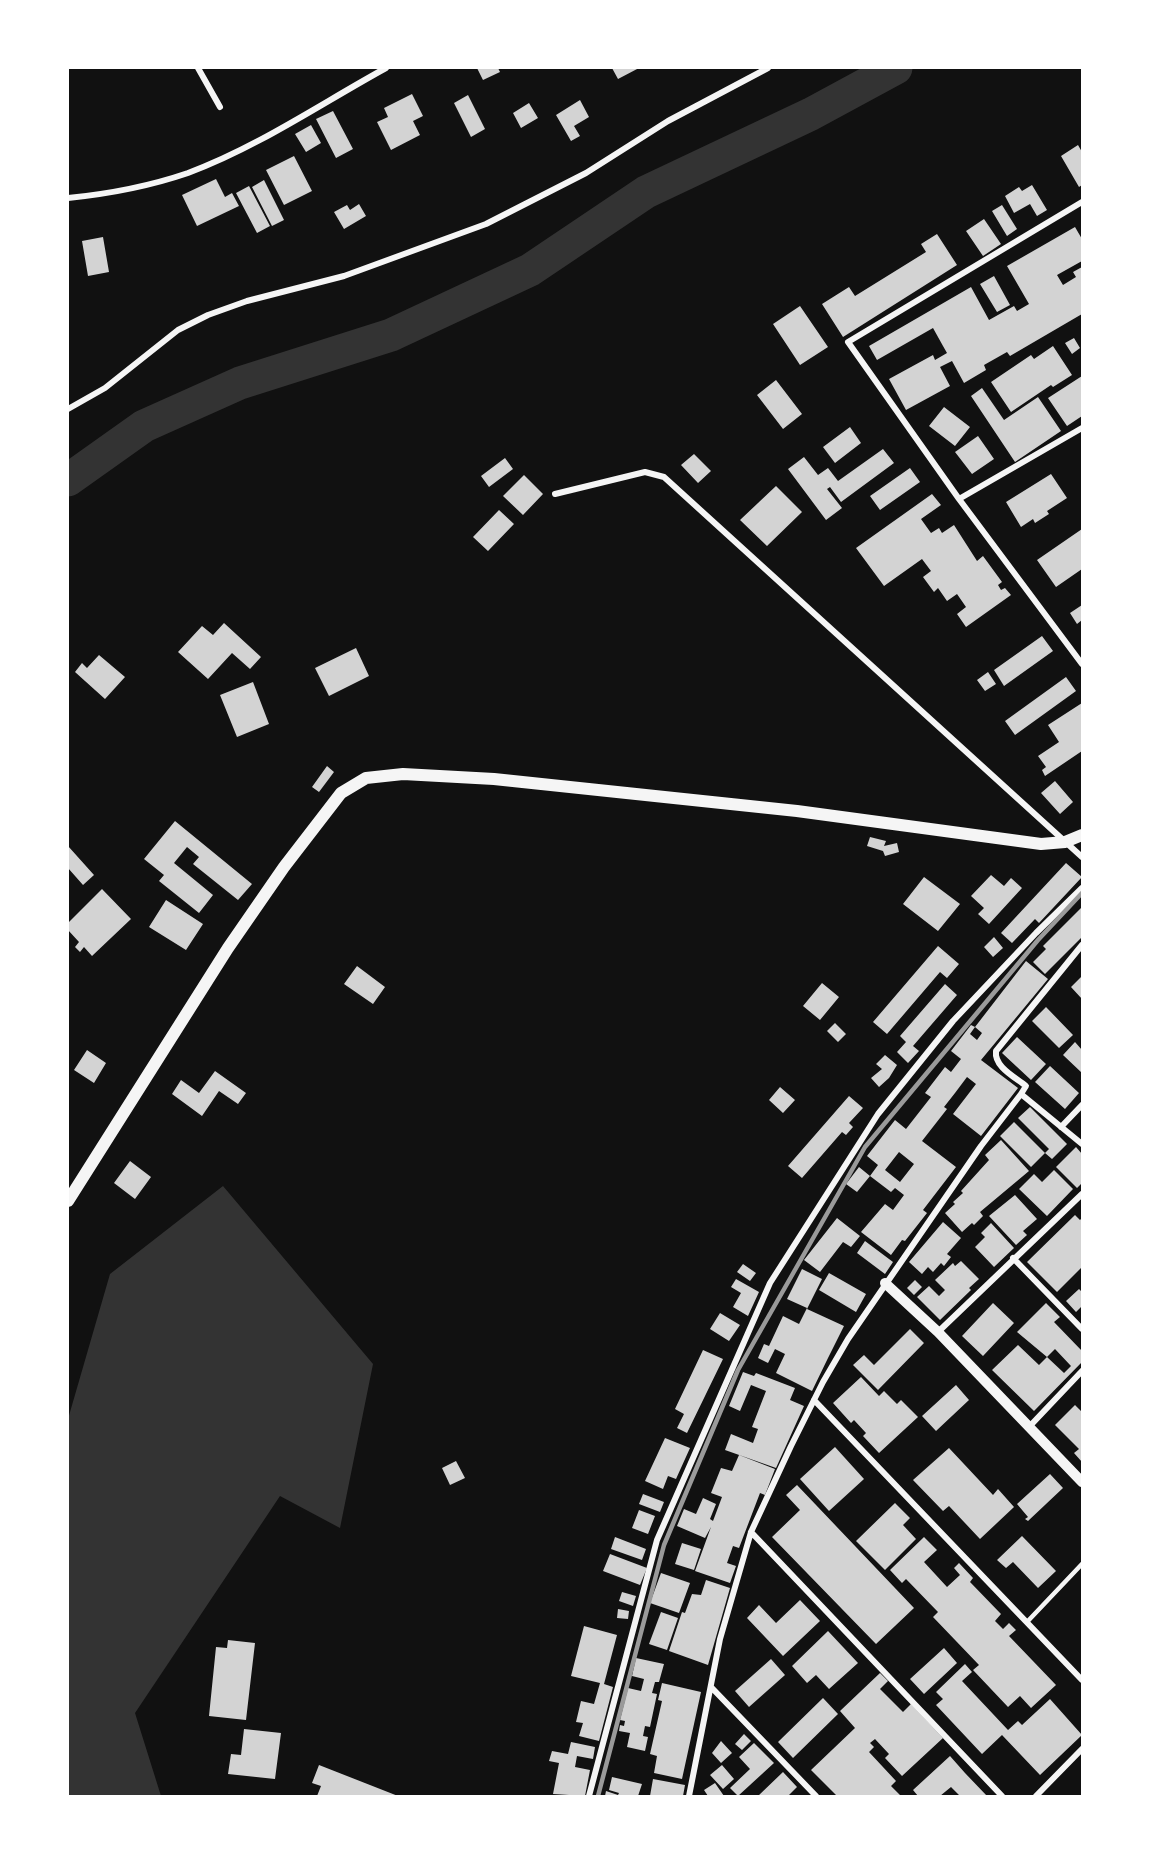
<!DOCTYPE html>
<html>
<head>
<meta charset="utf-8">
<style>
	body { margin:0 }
	#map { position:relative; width:1150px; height:1864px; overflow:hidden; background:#111; font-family:"Asap Condensed",sans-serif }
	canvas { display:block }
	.frame { position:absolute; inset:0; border:69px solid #fff; pointer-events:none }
</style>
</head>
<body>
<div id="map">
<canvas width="1150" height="1864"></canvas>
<div class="frame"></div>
</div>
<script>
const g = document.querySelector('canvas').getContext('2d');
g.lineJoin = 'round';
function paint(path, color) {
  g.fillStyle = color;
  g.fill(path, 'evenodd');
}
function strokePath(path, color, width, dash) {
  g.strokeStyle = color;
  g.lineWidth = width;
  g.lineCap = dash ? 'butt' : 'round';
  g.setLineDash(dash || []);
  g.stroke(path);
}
paint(new Path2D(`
	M 223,1186 L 373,1364 L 340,1528 L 280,1496 L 135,1713 L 161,1796 L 69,1796 L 68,1419 L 110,1274 Z`), '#333');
strokePath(new Path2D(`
	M 68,480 L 144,426 L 240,383 L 391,335 L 530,270 L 646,192 L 811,114 L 896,68`), '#333', 33);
paint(new Path2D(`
	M 477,68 L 498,68 L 500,72 L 483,80 Z
	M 612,68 L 639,68 L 618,79 Z
	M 412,94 L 423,116 L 413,121 L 420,135 L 391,150 L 377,122 L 388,117 L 384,108 Z
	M 468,95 L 485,129 L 471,137 L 454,103 Z
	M 580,100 L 589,117 L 574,126 L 580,136 L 571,141 L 556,115 Z
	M 529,103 L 538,118 L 521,128 L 513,113 Z
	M 333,111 L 353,149 L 336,158 L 316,119 Z
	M 311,125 L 321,143 L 306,152 L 295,134 Z
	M 1078,145 L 1082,152 L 1082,185 L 1079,187 L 1061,156 Z
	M 294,156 L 312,191 L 284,205 L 266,170 Z
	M 216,179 L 225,197 L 232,193 L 239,206 L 197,226 L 182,195 Z
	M 264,180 L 284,220 L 272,226 L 252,187 Z
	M 1032,185 L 1047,210 L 1037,216 L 1030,204 L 1014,213 L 1005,196 L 1019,187 L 1022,191 Z
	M 249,186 L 270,226 L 257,233 L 236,193 Z
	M 359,204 L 366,216 L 344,229 L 334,212 L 347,205 L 350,210 Z
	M 1002,205 L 1017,229 L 1007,236 L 992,211 Z
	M 984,219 L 1001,244 L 983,256 L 966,231 Z
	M 1075,227 L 1082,239 L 1082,261 L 1057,275 L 1063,285 L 1076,277 L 1073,272 L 1082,267 L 1082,314 L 1010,356 L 1007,352 L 984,365 L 986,370 L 964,383 L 952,361 L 940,367 L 950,386 L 906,410 L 889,379 L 933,355 L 935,360 L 947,353 L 943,346 L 933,328 L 877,360 L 869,346 L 971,287 L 989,320 L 1014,306 L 1017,311 L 1029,304 L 1007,266 Z
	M 937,234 L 957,265 L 843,337 L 822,304 L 849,287 L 855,296 L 926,252 L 921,244 Z
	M 103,237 L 109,272 L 88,276 L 82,241 Z
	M 994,276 L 1010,305 L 997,312 L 980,284 Z
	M 800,306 L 828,347 L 800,365 L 773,324 Z
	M 1074,338 L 1080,348 L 1072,354 L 1065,343 Z
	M 1053,346 L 1072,375 L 1053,387 L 1051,385 L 1011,412 L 991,382 L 1031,355 L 1034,359 Z
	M 1082,376 L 1082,416 L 1067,426 L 1048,398 Z
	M 776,380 L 802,414 L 783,429 L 757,395 Z
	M 982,388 L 1004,420 L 1038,397 L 1061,431 L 1015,462 L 971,396 Z
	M 944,407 L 970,427 L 955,446 L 929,426 Z
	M 850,427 L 861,443 L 835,463 L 823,447 Z
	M 978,436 L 994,459 L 972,474 L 955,452 Z
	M 883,449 L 894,463 L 841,502 L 830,487 L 827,489 L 842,508 L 826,520 L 788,469 L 804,457 L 818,475 L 828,468 L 838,481 Z
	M 694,454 L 711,471 L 698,483 L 681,465 Z
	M 505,458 L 513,469 L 489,487 L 481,476 Z
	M 910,468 L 920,482 L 880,510 L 870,496 Z
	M 1051,474 L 1067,498 L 1047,511 L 1049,514 L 1035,523 L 1033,519 L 1021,527 L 1006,502 Z
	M 524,475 L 543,494 L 523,515 L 503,496 Z
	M 776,486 L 802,512 L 767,546 L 740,520 Z
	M 932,494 L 941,505 L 921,519 L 931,533 L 939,528 L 942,533 L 954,525 L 977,561 L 983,556 L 1002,582 L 998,585 L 1001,590 L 1005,588 L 1011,595 L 966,627 L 957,614 L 966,607 L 957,594 L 947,601 L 938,588 L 934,592 L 923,577 L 931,571 L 922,559 L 884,586 L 856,548 Z
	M 499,510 L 514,524 L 488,551 L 473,537 Z
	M 1082,529 L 1082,569 L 1056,587 L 1037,560 Z
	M 1082,605 L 1082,620 L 1077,624 L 1070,613 Z
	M 224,623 L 261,657 L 250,669 L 232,653 L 208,679 L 178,652 L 202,626 L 213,635 Z
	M 1042,636 L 1053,651 L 1004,686 L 994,670 Z
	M 356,648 L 369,676 L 329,696 L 315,668 Z
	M 99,655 L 125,677 L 105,699 L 75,672 L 82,663 L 87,668 Z
	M 988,672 L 996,684 L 985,691 L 977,680 Z
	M 1066,677 L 1076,691 L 1015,735 L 1005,721 Z
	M 253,682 L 269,724 L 237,737 L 220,695 Z
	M 1082,703 L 1082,751 L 1045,776 L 1042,770 L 1046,767 L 1038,756 L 1059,742 L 1048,725 Z
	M 327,766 L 334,772 L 319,792 L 312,787 Z
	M 1055,781 L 1073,802 L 1060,814 L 1041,793 Z
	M 175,821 L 252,884 L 238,900 L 193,864 L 199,857 L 187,847 L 174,863 L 213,895 L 199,913 L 159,881 L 164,875 L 144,859 Z
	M 870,837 L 886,841 L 884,846 L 897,843 L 899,852 L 885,856 L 883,851 L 867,846 Z
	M 68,846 L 94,875 L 83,885 L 68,868 Z
	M 1066,863 L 1082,877 L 1039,923 L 1035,919 L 1012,943 L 1001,933 Z
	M 991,875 L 1004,886 L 1011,878 L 1022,888 L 989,924 L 978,914 L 984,908 L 971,896 Z
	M 924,877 L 960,904 L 938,931 L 903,904 Z
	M 102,889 L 131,919 L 92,956 L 84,947 L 80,952 L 75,947 L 79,942 L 68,930 L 68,923 Z
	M 166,900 L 203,924 L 186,950 L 149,927 Z
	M 1082,907 L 1082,937 L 1045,974 L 1033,962 L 1046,949 L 1043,946 Z
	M 994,937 L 1003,948 L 993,957 L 984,947 Z
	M 938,946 L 959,964 L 947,978 L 940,972 L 887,1034 L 873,1022 Z
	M 1026,961 L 1048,979 L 981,1060 L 1018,1088 L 981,1136 L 953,1114 L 976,1084 L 967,1077 L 955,1093 L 944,1107 L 947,1109 L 922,1141 L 956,1167 L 923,1210 L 927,1213 L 905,1241 L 902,1240 L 891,1255 L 861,1232 L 885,1204 L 893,1210 L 904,1195 L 895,1188 L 891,1192 L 870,1176 L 878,1165 L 867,1156 L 895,1120 L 906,1129 L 931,1097 L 925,1093 L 945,1067 L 951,1072 L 961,1059 L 951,1051 L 971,1025 L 975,1027 L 970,1034 L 977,1040 L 982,1033 L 975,1027 ZM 899,1152 L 914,1164 L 900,1182 L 885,1170 Z
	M 357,966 L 385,987 L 373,1004 L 344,984 Z
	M 1082,976 L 1082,999 L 1071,987 Z
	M 822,983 L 839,997 L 820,1020 L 803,1006 Z
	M 945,984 L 957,995 L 913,1046 L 919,1051 L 908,1063 L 897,1052 L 906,1042 L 900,1036 Z
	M 1046,1007 L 1073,1035 L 1059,1048 L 1032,1021 Z
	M 835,1023 L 846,1034 L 838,1042 L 827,1031 Z
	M 1017,1037 L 1046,1064 L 1031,1080 L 1002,1053 Z
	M 1075,1042 L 1082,1050 L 1082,1073 L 1063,1055 Z
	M 87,1050 L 106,1063 L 94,1083 L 74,1070 Z
	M 885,1055 L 897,1065 L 889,1078 L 879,1087 L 871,1078 L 882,1069 L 876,1064 Z
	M 1050,1066 L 1079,1093 L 1065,1109 L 1035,1082 Z
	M 215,1071 L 246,1093 L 238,1104 L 219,1091 L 202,1116 L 172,1094 L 181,1080 L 199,1093 Z
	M 780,1087 L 795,1100 L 783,1113 L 769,1100 Z
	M 849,1096 L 863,1108 L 849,1123 L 853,1127 L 846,1135 L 842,1132 L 802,1178 L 788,1166 Z
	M 1030,1107 L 1067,1144 L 1052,1159 L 1045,1153 L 1049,1149 L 1018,1118 Z
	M 1014,1122 L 1045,1153 L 1031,1167 L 1000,1136 Z
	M 1001,1140 L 1029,1171 L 980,1212 L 983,1216 L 974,1225 L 972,1223 L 962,1232 L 945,1213 L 955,1204 L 953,1202 L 963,1193 L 961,1191 L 989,1160 L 985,1155 Z
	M 1076,1147 L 1082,1154 L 1082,1183 L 1077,1188 L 1056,1167 Z
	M 130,1161 L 151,1177 L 135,1199 L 114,1183 Z
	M 859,1167 L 870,1176 L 857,1192 L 846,1184 Z
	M 1054,1170 L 1073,1189 L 1047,1216 L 1019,1189 L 1034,1174 L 1042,1182 Z
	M 1015,1195 L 1037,1219 L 1023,1231 L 1027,1235 L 1016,1245 L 989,1216 Z
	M 1075,1215 L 1080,1220 L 1082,1218 L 1082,1267 L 1057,1292 L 1027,1262 Z
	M 837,1218 L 860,1236 L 851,1247 L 843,1242 L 820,1272 L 804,1260 Z
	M 943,1222 L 961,1238 L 947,1254 L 951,1257 L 944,1266 L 941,1263 L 933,1272 L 928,1267 L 922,1274 L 909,1262 Z
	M 991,1223 L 1014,1248 L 994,1267 L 975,1247 L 985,1237 L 981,1233 Z
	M 865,1241 L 893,1262 L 885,1274 L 857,1253 Z
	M 961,1261 L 979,1279 L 969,1288 L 971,1290 L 940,1320 L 917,1297 L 929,1286 L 939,1296 L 945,1290 L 935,1280 L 953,1263 L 955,1266 Z
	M 743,1264 L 756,1273 L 750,1281 L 737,1272 Z
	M 802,1269 L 822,1279 L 807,1309 L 844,1326 L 828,1358 L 821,1354 L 828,1358 L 812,1391 L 776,1373 L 785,1354 L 775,1349 L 768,1363 L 758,1358 L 764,1344 L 769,1346 L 783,1316 L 799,1324 L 807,1308 L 787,1299 Z
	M 829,1273 L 866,1294 L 856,1312 L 819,1290 Z
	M 736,1279 L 759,1292 L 748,1316 L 733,1307 L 741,1293 L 731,1287 Z
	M 915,1280 L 922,1287 L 914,1295 L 907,1288 Z
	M 1079,1289 L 1082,1292 L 1082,1306 L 1076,1312 L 1066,1301 Z
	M 993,1303 L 1014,1323 L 983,1356 L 962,1336 Z
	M 1046,1303 L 1060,1317 L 1054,1322 L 1082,1351 L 1082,1362 L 1034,1411 L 992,1370 L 1018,1345 L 1039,1365 L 1047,1357 L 1064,1373 L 1071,1366 L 1055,1349 L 1047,1357 L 1017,1332 Z
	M 720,1313 L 740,1325 L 729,1341 L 710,1329 Z
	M 910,1329 L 924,1343 L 878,1390 L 853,1365 L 864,1355 L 874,1365 Z
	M 703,1350 L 723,1359 L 687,1433 L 677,1428 L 684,1414 L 675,1409 Z
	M 743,1372 L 754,1376 L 756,1373 L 795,1388 L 790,1400 L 804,1406 L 776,1468 L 725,1450 L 731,1434 L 753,1443 L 758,1429 L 752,1427 L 766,1391 L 751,1385 L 740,1411 L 729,1406 Z
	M 861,1377 L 879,1396 L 884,1391 L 897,1404 L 901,1400 L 918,1417 L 879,1453 L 863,1436 L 866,1433 L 854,1420 L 851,1423 L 833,1403 Z
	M 956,1385 L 969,1400 L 936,1431 L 922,1416 Z
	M 1075,1405 L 1081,1411 L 1082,1409 L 1082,1462 L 1074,1453 L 1079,1449 L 1055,1425 Z
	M 665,1438 L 690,1448 L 676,1479 L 668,1476 L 663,1489 L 645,1481 Z
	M 835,1447 L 864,1479 L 829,1511 L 800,1479 Z
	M 949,1448 L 993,1495 L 998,1489 L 1014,1507 L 980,1539 L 949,1506 L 943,1511 L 913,1480 Z
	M 739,1455 L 775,1469 L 765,1495 L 760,1493 L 739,1548 L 733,1546 L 727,1563 L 736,1566 L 730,1583 L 695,1571 L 711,1527 L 705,1538 L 677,1526 L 684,1509 L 696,1514 L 703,1498 L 716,1504 L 710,1519 L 713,1521 L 722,1497 L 711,1493 L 721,1468 L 732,1471 Z
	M 456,1461 L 465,1478 L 450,1485 L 442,1468 Z
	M 1050,1474 L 1063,1488 L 1028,1521 L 1025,1519 L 1028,1517 L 1017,1504 Z
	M 797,1485 L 914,1608 L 876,1644 L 772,1537 L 800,1510 L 786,1495 Z
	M 643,1494 L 664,1502 L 660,1512 L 639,1504 Z
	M 895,1503 L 910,1518 L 903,1525 L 916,1539 L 885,1570 L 856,1541 Z
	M 639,1510 L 655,1516 L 648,1534 L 632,1528 Z
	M 1022,1536 L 1056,1571 L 1038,1588 L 1013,1562 L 1006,1568 L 997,1560 Z
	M 615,1537 L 646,1549 L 642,1560 L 611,1549 Z
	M 924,1537 L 937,1550 L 924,1562 L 947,1587 L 960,1575 L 954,1568 L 959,1563 L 973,1578 L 970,1582 L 1001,1614 L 995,1621 L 1003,1629 L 1009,1623 L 1016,1630 L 1009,1636 L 1056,1685 L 1031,1708 L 1020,1696 L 1008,1707 L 973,1670 L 979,1665 L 933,1617 L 938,1612 L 906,1579 L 902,1583 L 890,1570 Z
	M 682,1543 L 701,1549 L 694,1570 L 675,1564 Z
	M 610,1554 L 647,1568 L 640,1585 L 603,1571 Z
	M 661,1573 L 690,1583 L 679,1613 L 650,1603 Z
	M 706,1580 L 730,1588 L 708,1665 L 669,1651 L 682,1612 L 685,1613 L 692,1594 L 701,1595 Z
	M 622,1592 L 636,1596 L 633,1606 L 619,1601 Z
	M 800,1600 L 820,1621 L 783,1656 L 747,1618 L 759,1605 L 776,1623 Z
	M 618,1609 L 629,1611 L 628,1619 L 617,1618 Z
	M 661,1612 L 678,1618 L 667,1650 L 649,1644 Z
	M 584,1626 L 617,1635 L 604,1684 L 613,1687 L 599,1741 L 579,1736 L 583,1723 L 576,1722 L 581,1701 L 594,1704 L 600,1683 L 571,1676 Z
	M 828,1631 L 858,1663 L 829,1689 L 816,1675 L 807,1683 L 792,1666 Z
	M 228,1640 L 255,1643 L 246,1720 L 209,1716 L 216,1647 L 227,1648 Z
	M 944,1648 L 957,1663 L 924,1694 L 910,1679 Z
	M 636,1658 L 664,1664 L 659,1682 L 655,1682 L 652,1693 L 657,1694 L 650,1727 L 645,1726 L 643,1736 L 648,1737 L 645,1751 L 627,1747 L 630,1733 L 619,1731 L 620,1725 L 624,1726 L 625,1721 L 620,1720 L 628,1688 L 641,1691 L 644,1679 L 632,1676 Z
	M 771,1659 L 785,1675 L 749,1707 L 735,1691 Z
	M 965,1664 L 972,1672 L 962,1681 L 1008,1730 L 1018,1721 L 1022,1725 L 1050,1699 L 1082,1735 L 1040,1775 L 1002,1735 L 982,1754 L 936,1705 L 943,1699 L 936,1692 Z
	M 880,1673 L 888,1681 L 880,1689 L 903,1712 L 911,1704 L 943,1738 L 902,1776 L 885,1758 L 889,1754 L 875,1739 L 870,1743 L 874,1747 L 869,1752 L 896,1781 L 891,1786 L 901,1796 L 837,1796 L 811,1770 L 855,1728 L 840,1711 Z
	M 662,1683 L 701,1692 L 682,1779 L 654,1773 L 657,1756 L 650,1754 L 662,1701 L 658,1700 Z
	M 823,1698 L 838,1714 L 793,1758 L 778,1742 Z
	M 244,1729 L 281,1733 L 275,1779 L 228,1774 L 231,1754 L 241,1755 Z
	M 744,1734 L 751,1741 L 742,1750 L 735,1744 Z
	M 721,1741 L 732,1753 L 721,1763 L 712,1753 Z
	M 571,1742 L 595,1747 L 593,1759 L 577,1756 L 575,1767 L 590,1770 L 585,1796 L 553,1794 L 559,1763 L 549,1761 L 552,1751 L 568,1754 Z
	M 754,1743 L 774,1763 L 738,1796 L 730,1788 L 750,1769 L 739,1757 Z
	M 950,1756 L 965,1773 L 987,1796 L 960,1796 L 951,1787 L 940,1796 L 918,1796 L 913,1790 Z
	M 319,1765 L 398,1796 L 317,1796 L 321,1786 L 312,1783 Z
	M 722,1765 L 734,1779 L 723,1789 L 710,1775 Z
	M 783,1772 L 797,1787 L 789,1795 L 791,1796 L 758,1796 Z
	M 612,1777 L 642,1784 L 638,1796 L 605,1796 L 606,1791 L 618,1795 L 619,1793 L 609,1790 Z
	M 653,1779 L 685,1785 L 683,1796 L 650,1796 Z
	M 715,1783 L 724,1796 L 708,1796 L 704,1790 Z`), '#d3d3d3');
strokePath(new Path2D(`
	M 1027,1622 L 1082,1564`), '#f5f5f5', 4.5);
strokePath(new Path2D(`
	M 198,68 L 220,107
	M 68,198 C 108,194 150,186 188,173 C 258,147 322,103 386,68
	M 1082,202 L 848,342 L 959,499 L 1082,664
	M 68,409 L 105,388 L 178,330 L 208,315 L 247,301 L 344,276 L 486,224 L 586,173 L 668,121 L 768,68
	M 555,494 L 645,472 L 664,477 L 1082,857
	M 959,499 L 1082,428
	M 1021,1094 L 1026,1086 C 1015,1077 994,1067 996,1051 L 1082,945
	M 1061,1127 L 1082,1105
	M 1013,1258 L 1082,1329
	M 938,1332 L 1082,1194
	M 814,1400 L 1082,1680
	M 1029,1427 L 1082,1371
	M 751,1532 L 1002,1796
	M 711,1687 L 816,1796
	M 589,1796 L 657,1540 L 770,1283 L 878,1114 L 953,1021 L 1036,933 L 1082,888
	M 689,1796 L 720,1639 L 751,1532 L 791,1446 L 823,1382 L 848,1339 L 981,1146 L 1021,1094 L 1082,1144
	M 1036,1796 L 1082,1749`), '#f5f5f5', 6);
strokePath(new Path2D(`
	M 885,1283 L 938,1332 L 1082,1482`), '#f5f5f5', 10);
strokePath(new Path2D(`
	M 68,1201 L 228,948 L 284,867 L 341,793 L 366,778 L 403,774 L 494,779 L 797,811 L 1041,844 L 1065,842 L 1082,835`), '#f5f5f5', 12);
strokePath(new Path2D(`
	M 598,1796 L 664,1545 L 738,1370 L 865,1147 L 1038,940 L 1082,893`), '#9a9a9a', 4.5);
</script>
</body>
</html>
